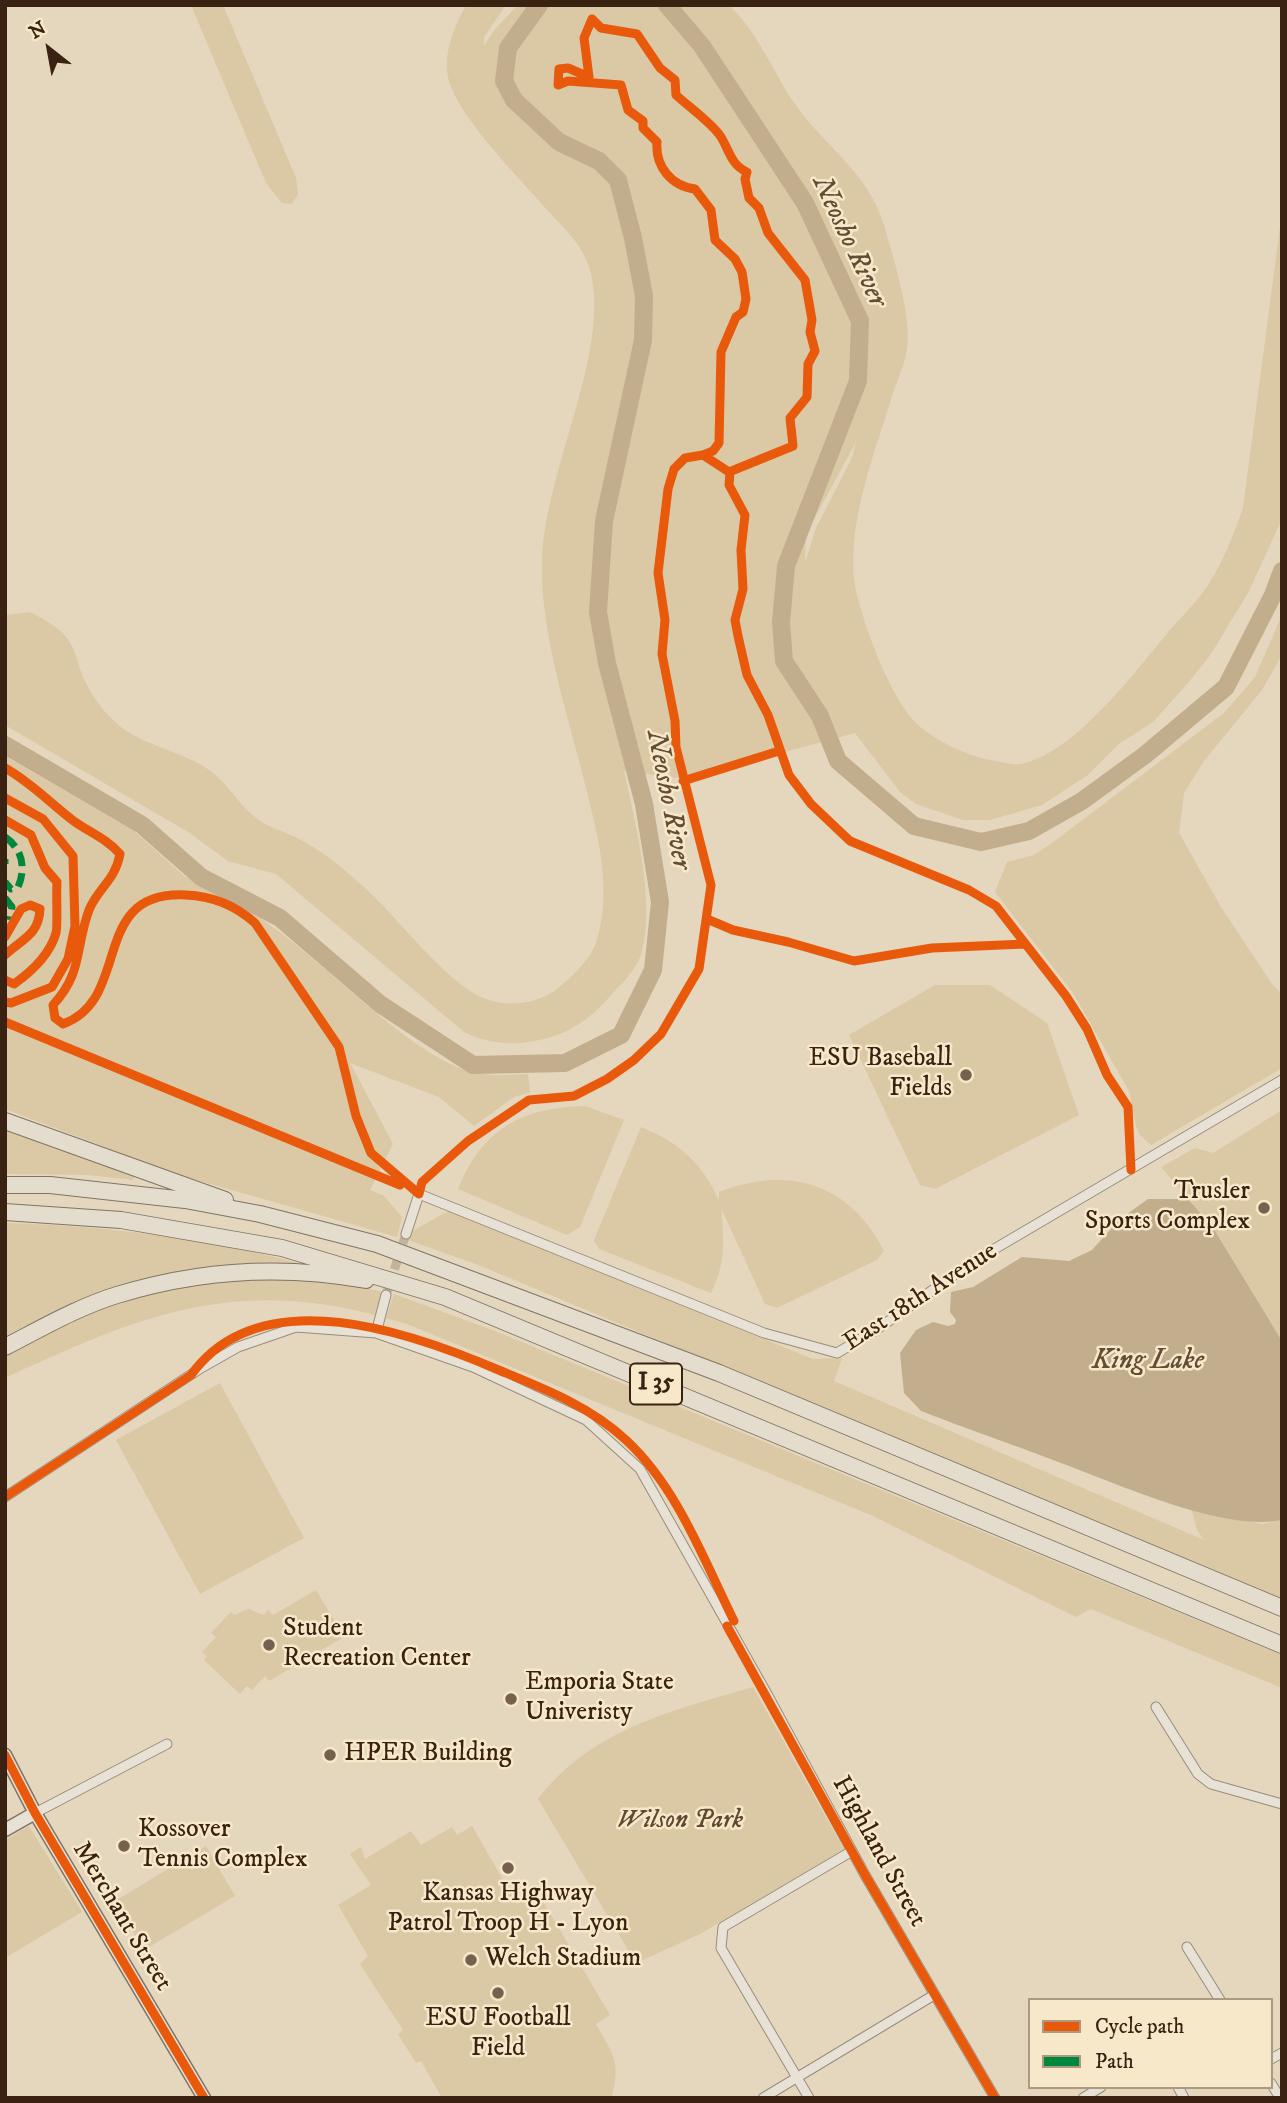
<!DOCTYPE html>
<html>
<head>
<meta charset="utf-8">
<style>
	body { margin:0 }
	#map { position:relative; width:1287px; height:2103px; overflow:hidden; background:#e4d7bd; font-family:"IM FELL DW Pica",serif }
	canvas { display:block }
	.frame { position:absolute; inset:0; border:7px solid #392211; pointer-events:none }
	.legend { position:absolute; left:1028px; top:1998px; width:245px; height:91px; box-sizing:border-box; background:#f8e8ca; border:2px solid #ac9980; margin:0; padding:9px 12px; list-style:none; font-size:21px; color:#392211 }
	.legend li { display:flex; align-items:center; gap:14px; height:35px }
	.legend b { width:35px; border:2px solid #ac9980 }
	.north { position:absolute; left:14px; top:14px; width:70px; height:70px; -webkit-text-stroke:5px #f8e8ca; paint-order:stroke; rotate:329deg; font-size:19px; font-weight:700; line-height:28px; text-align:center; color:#392211 }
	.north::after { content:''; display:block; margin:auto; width:24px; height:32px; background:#392211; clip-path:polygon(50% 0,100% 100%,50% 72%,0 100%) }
</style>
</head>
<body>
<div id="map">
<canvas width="1287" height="2103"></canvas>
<div class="frame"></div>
<ul class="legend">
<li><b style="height:9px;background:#e8590c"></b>Cycle path</li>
<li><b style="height:9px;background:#00873e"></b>Path</li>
</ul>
<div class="north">N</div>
</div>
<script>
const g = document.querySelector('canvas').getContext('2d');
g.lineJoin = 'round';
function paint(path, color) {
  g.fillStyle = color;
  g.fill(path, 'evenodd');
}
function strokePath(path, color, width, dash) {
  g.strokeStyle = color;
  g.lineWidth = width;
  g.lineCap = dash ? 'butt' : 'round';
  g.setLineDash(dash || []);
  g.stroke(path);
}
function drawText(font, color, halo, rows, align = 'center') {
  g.font = font + ' "IM FELL DW Pica",serif';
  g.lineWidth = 5;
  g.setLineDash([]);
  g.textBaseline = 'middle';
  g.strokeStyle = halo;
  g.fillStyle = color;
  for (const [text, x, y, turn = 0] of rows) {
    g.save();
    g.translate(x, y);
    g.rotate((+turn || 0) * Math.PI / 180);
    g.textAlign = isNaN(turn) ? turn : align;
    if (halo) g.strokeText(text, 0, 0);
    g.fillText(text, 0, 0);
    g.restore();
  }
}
paint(new Path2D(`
	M 191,5 L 223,5 L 296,178 L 298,194 L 292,204 L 282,203 L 266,183 Z
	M 466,5 L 506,5 L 484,37 L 484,46 L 495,29 L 518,5 L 729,5 C 760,35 772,71 795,104 C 825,147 869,173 884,225 C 893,257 912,316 907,348 C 905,364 897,381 892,396 C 874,456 841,537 858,599 C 867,634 892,700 917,724 C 936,741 965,755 990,760 C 1000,761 1012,766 1021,764 C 1075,753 1135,672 1169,631 C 1183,615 1199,600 1210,582 C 1224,559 1234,534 1243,508 L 1282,212 L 1282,519 L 1249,591 L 1211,654 L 1188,683 L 1153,722 L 1119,744 L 1088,775 L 1042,805 L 990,820 L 963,820 L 916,804 L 900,792 L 855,733 L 685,779 L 624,771 C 635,821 655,900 642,951 C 638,968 624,981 612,994 C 597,1012 579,1027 557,1035 C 525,1046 494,1047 464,1032 L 276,874 L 228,861 L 188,832 L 5,725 L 5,615 L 30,612 C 43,619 57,626 66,637 C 74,646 76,657 80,669 C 87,688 98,706 113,720 C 138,745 177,749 206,768 C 227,781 237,803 256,818 C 270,829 288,832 303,841 C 327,854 346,871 366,889 C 399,919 443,979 481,997 C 505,1008 536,1005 557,989 C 571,978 589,961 596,943 C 612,894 600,844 588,796 C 571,724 540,636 542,563 C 543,474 612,350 590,270 C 584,247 566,230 550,213 C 523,182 459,118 449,81 C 442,54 454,28 466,5 ZM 856,442 L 852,458 L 816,528 L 805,563 L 806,534 Z
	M 1282,615 L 1282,655 L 1262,690 L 1204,761 L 1184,793 L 1179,833 L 1221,907 L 1272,984 L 1282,994 L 1282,1068 L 1151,1145 L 1140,1135 L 1136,1126 L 1129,1091 L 1073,993 L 995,892 L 1007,862 L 1034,855 L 1052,843 L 1224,713 L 1255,677 Z
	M 5,756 L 133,830 L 184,876 L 249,910 L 274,928 C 327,965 411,1055 469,1071 C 488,1077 508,1075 528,1074 L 530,1092 L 514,1097 L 474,1126 L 439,1097 L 350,1063 L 393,1144 L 370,1190 L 384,1196 L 402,1217 L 397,1237 L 172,1173 L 5,1109 Z
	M 935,985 L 990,985 L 1047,1023 L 1079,1115 L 935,1189 L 920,1185 L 849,1035 Z
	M 585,1106 L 624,1120 L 580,1227 L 567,1235 L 458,1189 C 482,1129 522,1107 585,1106 Z
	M 1282,1110 L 1282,1341 L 1212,1226 L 1161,1167 L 1195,1148 L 1213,1153 Z
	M 5,1124 L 135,1174 L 133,1180 L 88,1175 L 5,1174 Z
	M 641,1127 C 679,1142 703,1164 719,1201 L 719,1192 C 788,1165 850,1183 884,1251 L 877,1260 L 777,1308 L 765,1304 L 721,1208 C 724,1239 726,1263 711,1293 L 599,1249 L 594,1240 Z
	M 448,1211 L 813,1359 L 842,1358 L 834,1381 L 1204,1540 L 1197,1530 L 1191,1508 L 1262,1524 L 1282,1520 L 1282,1601 L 481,1266 L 408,1240 L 411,1232 Z
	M 5,1223 C 106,1226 205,1238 302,1264 L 301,1268 L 210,1269 L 5,1341 Z
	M 268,1277 L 342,1283 L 383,1292 L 375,1315 C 229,1277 135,1318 5,1378 L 5,1354 C 62,1325 118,1297 182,1285 C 209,1279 240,1280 268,1277 Z
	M 394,1294 L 495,1331 L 1282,1655 L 1282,1688 L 1091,1609 L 1076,1617 L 873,1516 L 407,1324 L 386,1318 Z
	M 220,1383 L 304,1538 L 200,1594 L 116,1440 Z
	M 316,1590 L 344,1637 L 269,1681 L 265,1676 L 252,1690 L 247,1686 L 240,1694 L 204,1660 L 207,1656 L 202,1652 L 216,1637 L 211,1633 L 231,1612 L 234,1615 L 248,1609 L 264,1615 L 268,1610 L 273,1615 Z
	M 753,1687 L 844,1849 L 700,1934 L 636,1963 L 538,1799 C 592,1729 671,1711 753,1687 Z
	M 29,1826 L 82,1912 L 5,1958 L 5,1840 Z
	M 472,1826 L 517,1904 L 538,1893 L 610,2015 L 596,2024 C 613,2054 622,2063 611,2098 L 442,2098 L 421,2061 L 416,2063 L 398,2034 L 403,2030 L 360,1964 L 368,1956 L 338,1905 L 371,1885 L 350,1854 L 361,1847 L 365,1859 L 411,1831 L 421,1845 L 452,1827 L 457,1835 Z
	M 206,1846 L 235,1896 L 144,1950 L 115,1901 Z`), '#dbc8a5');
paint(new Path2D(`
	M 1148,1199 L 1188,1199 L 1212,1226 L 1282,1341 L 1282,1520 C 1223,1532 1118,1484 1061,1463 C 1014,1445 967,1429 921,1411 L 904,1393 L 900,1353 L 916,1330 L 933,1322 L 948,1326 L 955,1324 L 956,1320 L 950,1312 L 951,1292 L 973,1287 L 1022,1257 L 1069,1261 L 1092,1250 L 1120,1219 Z`), '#c2ae8d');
strokePath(new Path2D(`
	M 667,5 L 702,46 L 805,203 L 860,321 L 858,381 L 786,566 L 781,622 L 784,661 L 820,716 L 838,761 L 914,826 L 981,842 L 1029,831 L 1082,801 L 1145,755 L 1226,687 L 1273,595 L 1282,571
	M 5,745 L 142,825 L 201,877 L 280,918 L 380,1004 L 473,1065 L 565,1063 L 621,1035 L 653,970 L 660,902 L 644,804 L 607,663 L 598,612 L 604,521 L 643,340 L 644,296 L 633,238 L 618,180 L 599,161 L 559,142 L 514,100 L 504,81 L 508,48 L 539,5`), '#c2ae8d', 18);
strokePath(new Path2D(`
	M 386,1295 L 406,1234`), '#c2b39b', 9, [9, 4.5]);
const street = new Path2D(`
	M 406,1234 L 419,1194 L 764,1333 L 837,1353 L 876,1330 L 974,1261 L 1282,1080
	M 376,1333 L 386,1295
	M 5,1497 L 201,1368 L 238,1347 L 296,1327 L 376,1333 L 473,1367 L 586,1420 L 640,1469 L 767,1694 L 865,1875 L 995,2098
	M 1156,1707 L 1198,1774 L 1211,1784 L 1282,1804
	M 35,1813 L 167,1744
	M 1187,1947 L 1220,2000
	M 1271,2059 L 1282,2053
	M 1271,2083 L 1280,2098
	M 1178,2087 L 1184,2098
	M 763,2098 L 934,1995
	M 809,2098 L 721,1948 L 723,1927 L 852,1851
	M 1083,2098 L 1101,2087`);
const secondary = new Path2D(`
	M 5,1755 L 35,1813 L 204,2098
	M 5,1830 L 35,1813`);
const highway = new Path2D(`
	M 5,1121 L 225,1200
	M 5,1185 L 50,1185 L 185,1200 L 260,1214 L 377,1244 L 719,1373 L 1282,1608
	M 5,1212 L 121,1220 L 282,1248 L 445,1297 L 1282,1645
	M 5,1347 C 42,1328 78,1307 117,1295 C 198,1270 283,1265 366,1280`);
strokePath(street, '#978d7d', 11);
strokePath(secondary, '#7f7566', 15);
strokePath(highway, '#7f7566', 18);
strokePath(street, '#e8e1d5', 9);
strokePath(secondary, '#e8e1d5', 12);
strokePath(highway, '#e4dccd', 16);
strokePath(new Path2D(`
	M 5,837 C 23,849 26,869 18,887 L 11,889 L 5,882
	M 5,859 L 5,864
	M 5,898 L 12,907 L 10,920`), '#00873e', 7, [14, 7]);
strokePath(new Path2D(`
	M 730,472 L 729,485 L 745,515 L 741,550 L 743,589 L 735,620 L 738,636 L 747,675 L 768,715 L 789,775 L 811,804 L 850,841 L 969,890 L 996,906 L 1066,996 L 1087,1029 L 1107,1075 L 1128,1107 L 1131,1170
	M 5,768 C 32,783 51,804 75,822 C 91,833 107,839 120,854 C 115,881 98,888 89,910 C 75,948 83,973 53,1005 L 55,1018 L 63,1024 C 133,999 88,890 186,895 C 212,896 236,906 255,923 L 339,1047 L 356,1116 L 371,1153 L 419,1194
	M 683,781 L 779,751
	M 5,798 L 43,819 L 73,856 L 75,926 L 68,959 L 52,987 L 11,1003 L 5,1002
	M 5,820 L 31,835 L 45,868 L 57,882 C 56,894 58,926 56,933 C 50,954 31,972 14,984 L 5,980
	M 707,919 L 733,930 L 788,942 L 854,961 L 932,948 L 1025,944
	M 5,937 L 21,909 L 30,905 L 40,909 C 39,935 22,939 5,955
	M 5,1022 L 400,1185
	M 419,1194 L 422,1182 L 468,1141 L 529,1100 L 574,1096 L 607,1079 L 634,1060 L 661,1034 L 699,969 L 711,885 L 676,747 L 675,721 L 662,654 L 665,620 L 658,573 L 668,489 L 674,469 L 685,458 L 703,455 L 729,472 L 793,446 L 790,418 L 807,397 L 808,364 L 815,351 L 810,332 L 812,320 L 805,280 L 768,233 L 759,208 L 749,198 L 745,179 L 747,172 C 731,165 729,150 721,137 C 712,123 689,107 676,95 L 675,80 L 660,68 L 637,34 L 601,28 L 592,19 L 584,38 L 589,77 L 568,68 L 559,69 L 558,85 L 568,81 L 621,85 L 628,110 L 643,121 L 643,128 L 657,142 C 655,166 671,186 695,189 L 711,210 L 715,240 L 735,259 L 742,272 L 746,299 L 743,312 L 736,317 L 721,352 L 719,443 L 713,451 L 703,455
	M 5,1497 L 191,1375 C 261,1278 413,1333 501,1371 C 545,1389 591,1407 626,1440 C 677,1487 704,1560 734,1621
	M 727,1626 L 865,1875 L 995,2098
	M 5,1755 L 35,1813 L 204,2098`), '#e8590c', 9);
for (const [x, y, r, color] of [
	[966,1075,7,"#75614d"],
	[1264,1208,7,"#75614d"],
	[269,1645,7,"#75614d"],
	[511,1699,7,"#75614d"],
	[330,1755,7,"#75614d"],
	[124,1846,7,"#75614d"],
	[508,1868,7,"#75614d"],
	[471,1960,7,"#75614d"],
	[498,1993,7,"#75614d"]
]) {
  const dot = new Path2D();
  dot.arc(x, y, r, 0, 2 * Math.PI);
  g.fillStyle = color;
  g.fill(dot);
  strokePath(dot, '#f8e8ca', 2.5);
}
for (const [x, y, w] of [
	[656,1384,52]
]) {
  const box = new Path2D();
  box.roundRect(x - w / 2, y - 20.5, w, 41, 5);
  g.fillStyle = '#f8e8ca';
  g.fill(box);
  strokePath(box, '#392211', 2);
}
drawText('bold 24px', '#392211', null, [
	["I 35",656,1384]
]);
drawText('26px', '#392211', '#f8e8ca', [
	["ESU Baseball",952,1060,"right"],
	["Fields",952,1090,"right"],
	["Trusler",1250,1193,"right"],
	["Sports Complex",1250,1223,"right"],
	["Student",283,1630],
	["Recreation Center",283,1660],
	["Emporia State",525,1684],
	["Univeristy",525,1714],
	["HPER Building",344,1755],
	["Kossover",138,1831],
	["Tennis Complex",138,1861],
	["Kansas Highway",508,1895,"center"],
	["Patrol Troop H - Lyon",508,1925,"center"],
	["Welch Stadium",485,1960],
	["ESU Football",498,2020,"center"],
	["Field",498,2050,"center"]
], 'left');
drawText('26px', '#392211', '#f8e8ca', [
	["East 18th Avenue",921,1298,-33],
	["Highland Street",878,1852,61],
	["Merchant Street",121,1917,59]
]);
drawText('italic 26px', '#604831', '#f8e8ca', [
	["Wilson Park",680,1822]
]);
drawText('italic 28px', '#644d35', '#f8e8ca', [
	["Neosho River",848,242,65],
	["Neosho River",667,800,79],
	["King Lake",1148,1362]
]);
</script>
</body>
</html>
